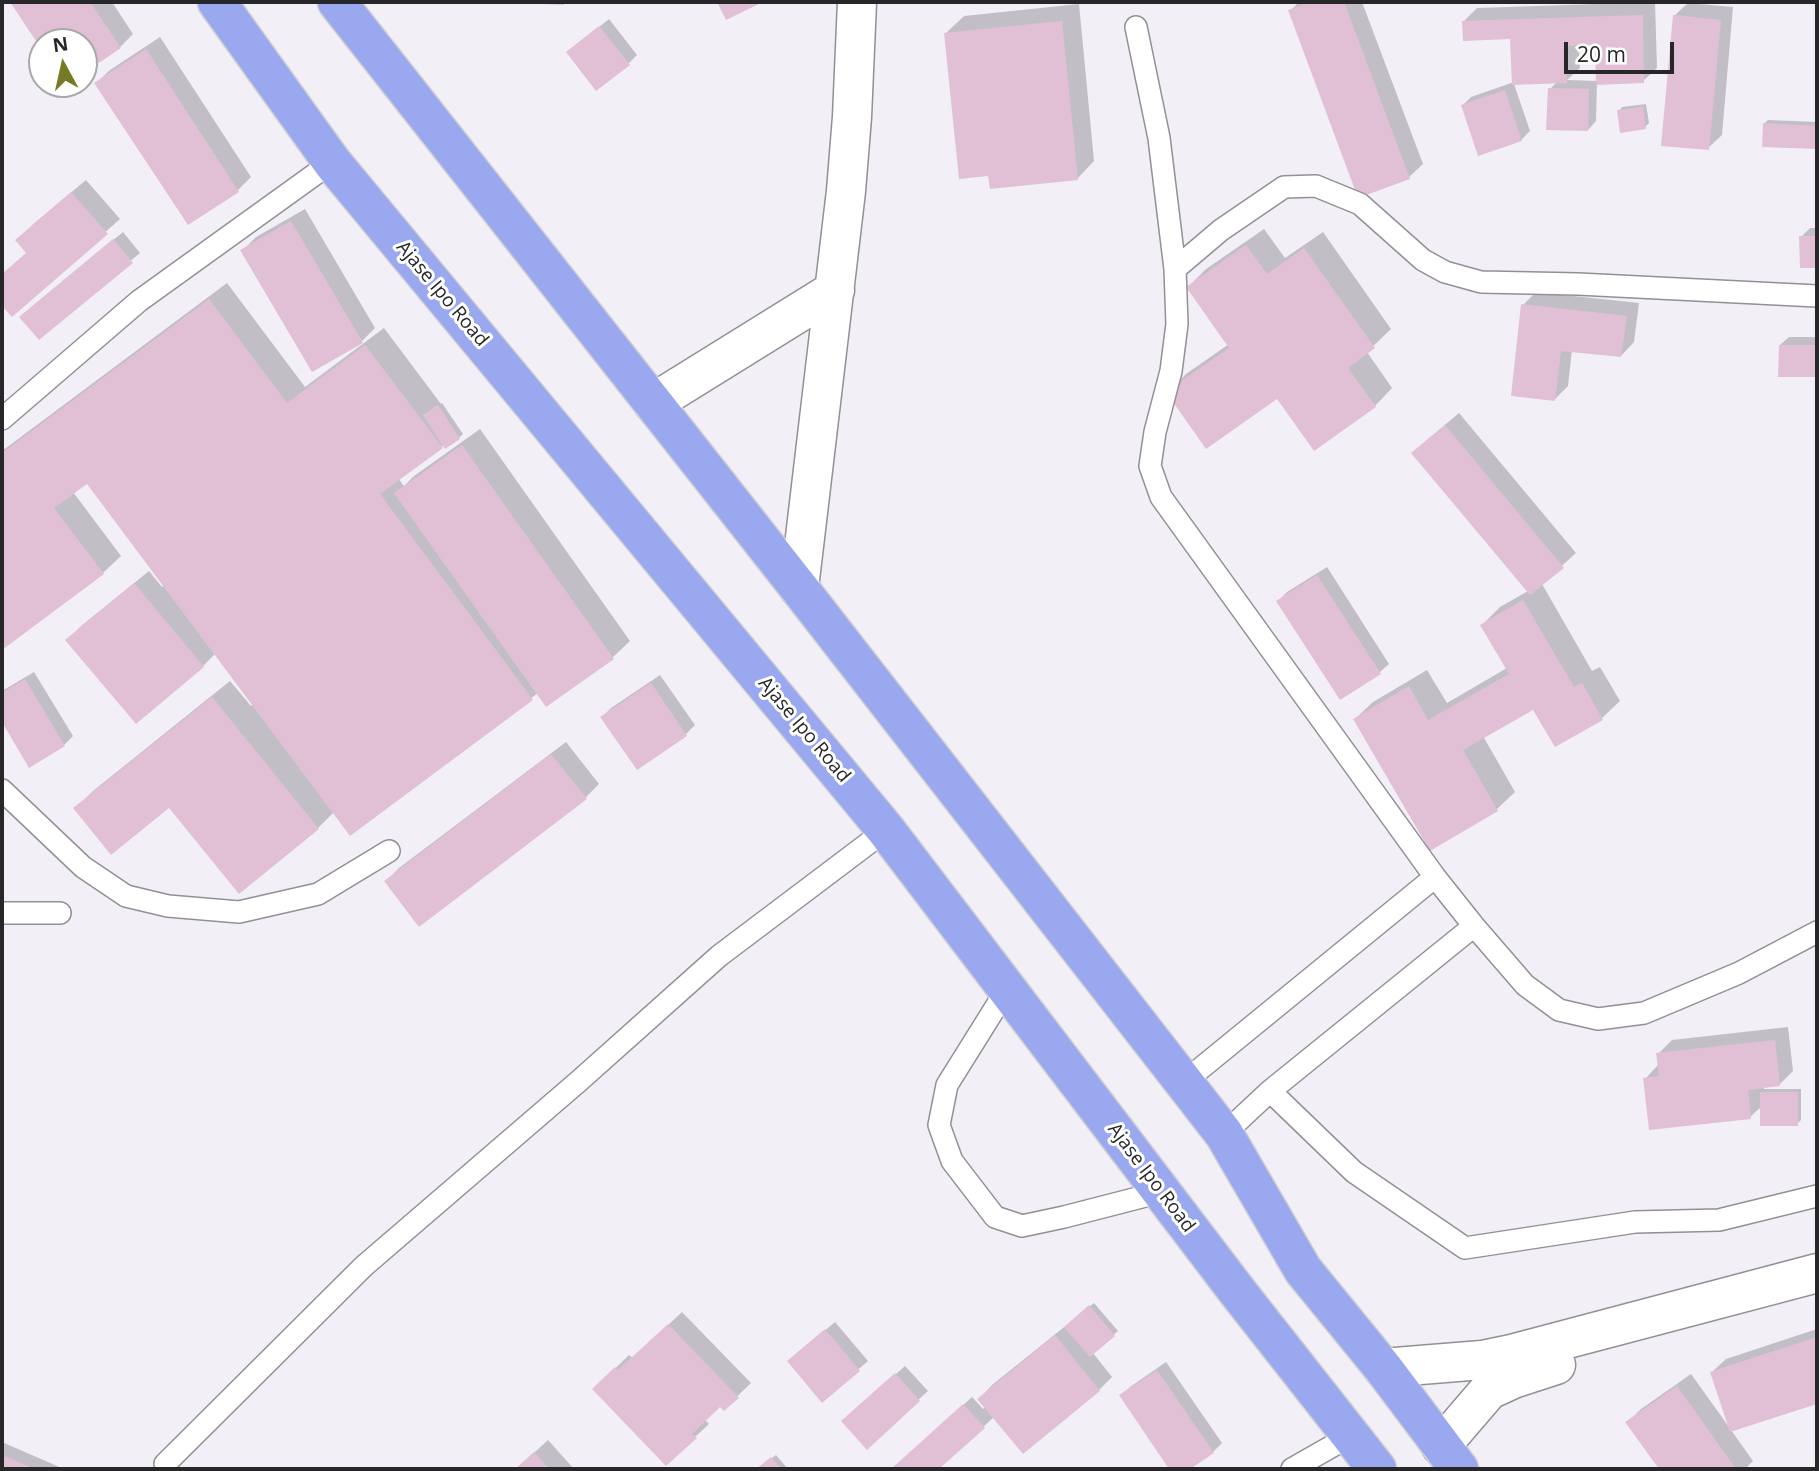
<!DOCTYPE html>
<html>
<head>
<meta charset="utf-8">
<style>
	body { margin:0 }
	#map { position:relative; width:1819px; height:1471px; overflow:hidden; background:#f2eff7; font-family:"Open Sans",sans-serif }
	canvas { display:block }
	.frame { position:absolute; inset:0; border:4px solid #272629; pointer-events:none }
	.north { position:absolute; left:28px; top:28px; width:70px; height:70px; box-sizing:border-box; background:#fff; border:2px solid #a9a8a9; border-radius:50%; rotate:352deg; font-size:19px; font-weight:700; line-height:28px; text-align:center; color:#272629 }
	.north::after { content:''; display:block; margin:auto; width:24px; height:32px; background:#767a23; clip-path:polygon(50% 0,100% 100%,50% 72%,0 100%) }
	.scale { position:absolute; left:1564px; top:42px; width:110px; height:32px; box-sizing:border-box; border:4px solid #272629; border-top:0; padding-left:9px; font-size:21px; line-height:24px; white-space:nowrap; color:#272629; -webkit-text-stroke:5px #fff; paint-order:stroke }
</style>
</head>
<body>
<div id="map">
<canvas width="1819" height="1471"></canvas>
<div class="frame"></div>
<div class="north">N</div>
<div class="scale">20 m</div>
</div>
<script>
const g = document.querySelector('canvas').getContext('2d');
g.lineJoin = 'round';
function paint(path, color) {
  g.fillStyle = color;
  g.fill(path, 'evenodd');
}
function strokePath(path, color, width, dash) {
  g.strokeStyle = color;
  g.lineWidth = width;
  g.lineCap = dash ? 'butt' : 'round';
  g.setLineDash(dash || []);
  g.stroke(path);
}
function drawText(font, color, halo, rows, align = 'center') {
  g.font = font + ' "Open Sans",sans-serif';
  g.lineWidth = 6;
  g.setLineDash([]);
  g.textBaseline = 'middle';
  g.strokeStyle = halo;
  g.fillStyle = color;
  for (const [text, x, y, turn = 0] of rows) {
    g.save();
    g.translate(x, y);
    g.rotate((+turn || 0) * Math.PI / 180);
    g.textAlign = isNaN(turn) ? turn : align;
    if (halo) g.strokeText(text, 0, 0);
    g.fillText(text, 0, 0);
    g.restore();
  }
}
paint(new Path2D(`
	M 12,2 L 112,2 L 133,34 L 120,47 L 84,71 L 84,42 L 42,42 L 42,47 Z
	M 1299,2 L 1362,2 L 1423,164 L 1409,177 L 1290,11 Z
	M 1655,2 L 1657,68 L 1643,81 L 1597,83 L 1596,121 L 1588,130 L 1550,89 L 1557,82 L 1514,84 L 1530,131 L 1521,140 L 1463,105 L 1471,97 L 1514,82 L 1512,38 L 1463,22 L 1477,8 ZM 1579,44 L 1596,44 L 1598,81 L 1567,80 L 1580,68 Z
	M 1688,3 L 1733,7 L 1722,135 L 1708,148 L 1674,16 Z
	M 1079,4 L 1094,161 L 1077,179 L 989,174 L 946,33 L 964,16 Z
	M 609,19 L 637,55 L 628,64 L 568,52 Z
	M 160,37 L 251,177 L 238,190 L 188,223 L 96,83 L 110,70 Z
	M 1646,104 L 1649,123 L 1645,127 L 1619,111 L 1622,107 Z
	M 1768,120 L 1817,122 L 1817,147 L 1764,145 L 1764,124 Z
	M 86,180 L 120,219 L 12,315 L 2,303 L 2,274 L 28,252 L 31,226 Z
	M 305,209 L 375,328 L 362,341 L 243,250 L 256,237 Z
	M 1810,228 L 1817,228 L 1817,266 L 1801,266 L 1801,237 Z
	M 1264,229 L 1285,258 L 1323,232 L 1391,329 L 1367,352 L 1392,388 L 1375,406 L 1278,397 L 1168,392 L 1186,374 L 1229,344 L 1188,287 L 1206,269 Z
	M 123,232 L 140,253 L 39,338 L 30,308 Z
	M 227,283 L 305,387 L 384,328 L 441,404 L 442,403 L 463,434 L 459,438 L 444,445 L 398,478 L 404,486 L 414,476 L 480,429 L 630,641 L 612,658 L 538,693 L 350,834 L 334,812 L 318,828 L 169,805 L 76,808 L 93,791 L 230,681 L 251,706 L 253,704 L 215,654 L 203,666 L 136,721 L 68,640 L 81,626 L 149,571 L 162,587 L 164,585 L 87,482 L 73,492 L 121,556 L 103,573 L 2,648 L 2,451 Z
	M 1536,292 L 1639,303 L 1634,342 L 1621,356 L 1572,350 L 1568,386 L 1554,400 L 1523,305 Z
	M 1789,337 L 1817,337 L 1817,376 L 1780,375 L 1780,345 Z
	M 1459,413 L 1576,553 L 1542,584 L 1592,671 L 1600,667 L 1620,701 L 1602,718 L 1555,745 L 1533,707 L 1483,736 L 1515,792 L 1497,809 L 1430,848 L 1355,719 L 1373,702 L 1427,670 L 1447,703 L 1507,668 L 1482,625 L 1500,607 L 1528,591 L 1414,453 L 1427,440 Z
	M 1327,567 L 1389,664 L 1380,672 L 1341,697 L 1278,601 L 1287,592 Z
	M 34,672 L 73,736 L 64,745 L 30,765 L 2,719 L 2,691 Z
	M 660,675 L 695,725 L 686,734 L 637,768 L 602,717 L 611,708 Z
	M 566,742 L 599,784 L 585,798 L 386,881 L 399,868 Z
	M 1788,1027 L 1793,1071 L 1779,1085 L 1764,1087 L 1764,1089 L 1801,1089 L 1801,1120 L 1797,1124 L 1762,1106 L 1750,1117 L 1645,1079 L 1658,1065 L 1658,1054 L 1672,1040 Z
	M 1094,1303 L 1118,1331 L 1093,1353 L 1112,1377 L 1099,1390 L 1023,1452 L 994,1417 L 937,1469 L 894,1469 L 972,1397 L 983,1409 L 986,1407 L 979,1399 L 992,1385 Z
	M 682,1312 L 751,1383 L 724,1409 L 721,1404 L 705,1420 L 709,1424 L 695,1437 L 594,1389 L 629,1355 L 633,1358 Z
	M 835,1322 L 868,1361 L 822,1401 L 798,1353 Z
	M 1817,1329 L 1817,1402 L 1731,1430 L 1753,1461 L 1745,1469 L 1661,1469 L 1628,1422 L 1641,1409 L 1691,1374 L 1729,1427 L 1712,1372 L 1726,1359 Z
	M 1166,1362 L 1222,1443 L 1213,1452 L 1187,1469 L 1172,1469 L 1121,1396 L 1130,1387 Z
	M 905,1366 L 928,1391 L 867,1447 L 852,1413 Z
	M 548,1440 L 574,1469 L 517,1469 L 524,1462 Z
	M 2,1442 L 64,1469 L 2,1469 Z
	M 776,1455 L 788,1469 L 757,1469 Z`), '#0003');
paint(new Path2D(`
	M 10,2 L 90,2 L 121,48 L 84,73 L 84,42 L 42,42 L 42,50 Z
	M 542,2 L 564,2 L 564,5 L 542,4 Z
	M 717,2 L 763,2 L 726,20 Z
	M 1310,2 L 1344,2 L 1410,179 L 1358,198 L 1288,10 Z
	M 1643,15 L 1644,83 L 1596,85 L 1595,45 L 1565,46 L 1567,83 L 1512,85 L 1510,39 L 1463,41 L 1462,21 Z
	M 1673,15 L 1721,20 L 1709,150 L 1661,146 Z
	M 1062,21 L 1078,180 L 990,189 L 988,176 L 959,179 L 944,33 Z
	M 599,26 L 630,65 L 596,91 L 566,52 Z
	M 146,49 L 239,192 L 188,225 L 94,83 Z
	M 1548,88 L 1589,89 L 1588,131 L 1546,130 Z
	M 1505,90 L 1522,141 L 1478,156 L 1461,105 Z
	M 1643,107 L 1646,129 L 1620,133 L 1617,110 Z
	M 1763,123 L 1817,126 L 1817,149 L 1762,147 Z
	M 71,192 L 108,234 L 12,317 L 2,306 L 2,274 L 26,253 L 15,240 Z
	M 291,221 L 363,343 L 312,372 L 240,250 Z
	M 1799,236 L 1817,236 L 1817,268 L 1800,268 Z
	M 113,239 L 133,263 L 39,340 L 19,317 Z
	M 1246,245 L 1267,274 L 1304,248 L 1375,348 L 1348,368 L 1376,407 L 1314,451 L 1277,399 L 1206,449 L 1166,392 L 1229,348 L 1186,287 Z
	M 209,299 L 287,403 L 365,345 L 443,448 L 380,494 L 533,700 L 350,836 L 87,484 L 54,508 L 104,574 L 2,650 L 2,453 Z
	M 1521,304 L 1627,316 L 1621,357 L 1561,351 L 1555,401 L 1511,396 Z
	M 1779,345 L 1817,345 L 1817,377 L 1778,377 Z
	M 438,405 L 460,439 L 445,449 L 423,415 Z
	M 1445,425 L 1564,568 L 1530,595 L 1411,453 Z
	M 462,445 L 614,659 L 546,707 L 394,493 Z
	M 1317,575 L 1381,674 L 1340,700 L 1276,601 Z
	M 134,583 L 204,667 L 136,724 L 65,640 Z
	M 1523,600 L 1574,687 L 1582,683 L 1603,720 L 1555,747 L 1533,710 L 1463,750 L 1498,811 L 1430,851 L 1353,719 L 1409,686 L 1428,720 L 1509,674 L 1480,625 Z
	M 25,679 L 65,746 L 29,768 L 2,722 L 2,693 Z
	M 651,683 L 687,736 L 637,770 L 600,717 Z
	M 212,697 L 319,829 L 239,894 L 169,808 L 111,855 L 73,808 Z
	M 551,754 L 587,799 L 419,927 L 384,881 Z
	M 1775,1040 L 1780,1086 L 1748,1090 L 1751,1119 L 1649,1130 L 1643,1078 L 1659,1076 L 1656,1053 Z
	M 1760,1092 L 1798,1092 L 1798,1126 L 1760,1126 Z
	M 1089,1305 L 1115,1336 L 1090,1357 L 1064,1327 Z
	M 668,1324 L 739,1398 L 724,1411 L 720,1407 L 692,1434 L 697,1438 L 666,1466 L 592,1389 L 615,1367 L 618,1370 Z
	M 825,1329 L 860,1371 L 822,1403 L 787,1361 Z
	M 1055,1335 L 1100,1391 L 1023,1454 L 977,1399 Z
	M 1817,1337 L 1817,1404 L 1730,1432 L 1710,1372 Z
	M 1157,1370 L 1214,1453 L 1190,1469 L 1169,1469 L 1119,1395 Z
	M 895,1373 L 920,1401 L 867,1450 L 841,1421 Z
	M 1677,1386 L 1736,1469 L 1659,1469 L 1625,1422 Z
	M 963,1404 L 985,1428 L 939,1469 L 891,1469 Z
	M 534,1452 L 549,1469 L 515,1469 Z
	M 2,1455 L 35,1469 L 2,1469 Z
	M 771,1457 L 781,1469 L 756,1469 Z`), '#e1c0d5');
const service = new Path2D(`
	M 1136,27 L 1159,138 L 1175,269 L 1177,324 L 1171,371 L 1155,432 L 1150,466 L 1161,497 L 1435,877 L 1474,926 L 1525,985 L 1559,1010 L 1598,1019 L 1644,1013 L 1739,973 L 1817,932
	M 1175,269 L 1221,230 L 1284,187 L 1316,186 L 1360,204 L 1423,260 L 1445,272 L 1481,282 L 1578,284 L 1817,296
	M 2,419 L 139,301 L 332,162
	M 2,790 L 83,867 L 126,896 L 168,906 L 239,912 L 318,894 L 389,851
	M 2,913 L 60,913
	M 1007,989 L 947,1085 L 939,1125 L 952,1161 L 995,1217 L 1022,1226 L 1064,1217 L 1161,1192
	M 1184,1082 L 1435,877
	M 1270,1091 L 1354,1172 L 1465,1248 L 1635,1222 L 1719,1220 L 1817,1196
	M 1224,1134 L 1270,1091 L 1474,926
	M 165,1464 L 364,1266 L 579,1081 L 719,956 L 886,830
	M 1292,1469 L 1350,1436`);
const minor = new Path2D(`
	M 653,403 L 835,290
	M 799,588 L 846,191 L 852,117 L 857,2`);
const tertiary = new Path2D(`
	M 1383,1368 L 1482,1360 L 1511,1354 L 1817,1273
	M 1441,1446 L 1489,1390 L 1513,1379 L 1556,1365`);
const trunk = new Path2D(`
	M 217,2 L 332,162 L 886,830 L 1237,1291 L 1377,1469
	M 337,2 L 799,588 L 1224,1134 L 1303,1270 L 1383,1368 L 1459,1469`);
strokePath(service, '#928f96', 24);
strokePath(minor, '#928f96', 41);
strokePath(tertiary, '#928f96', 41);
strokePath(trunk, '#cfcfd0', 41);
strokePath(service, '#fff', 21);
strokePath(minor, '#fff', 38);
strokePath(tertiary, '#fff', 38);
strokePath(trunk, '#9aa8f0', 38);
drawText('19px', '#272629', '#fff', [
	["Ajase Ipo Road",442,294,50],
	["Ajase Ipo Road",804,730,50],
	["Ajase Ipo Road",1151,1178,53]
]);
</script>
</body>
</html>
